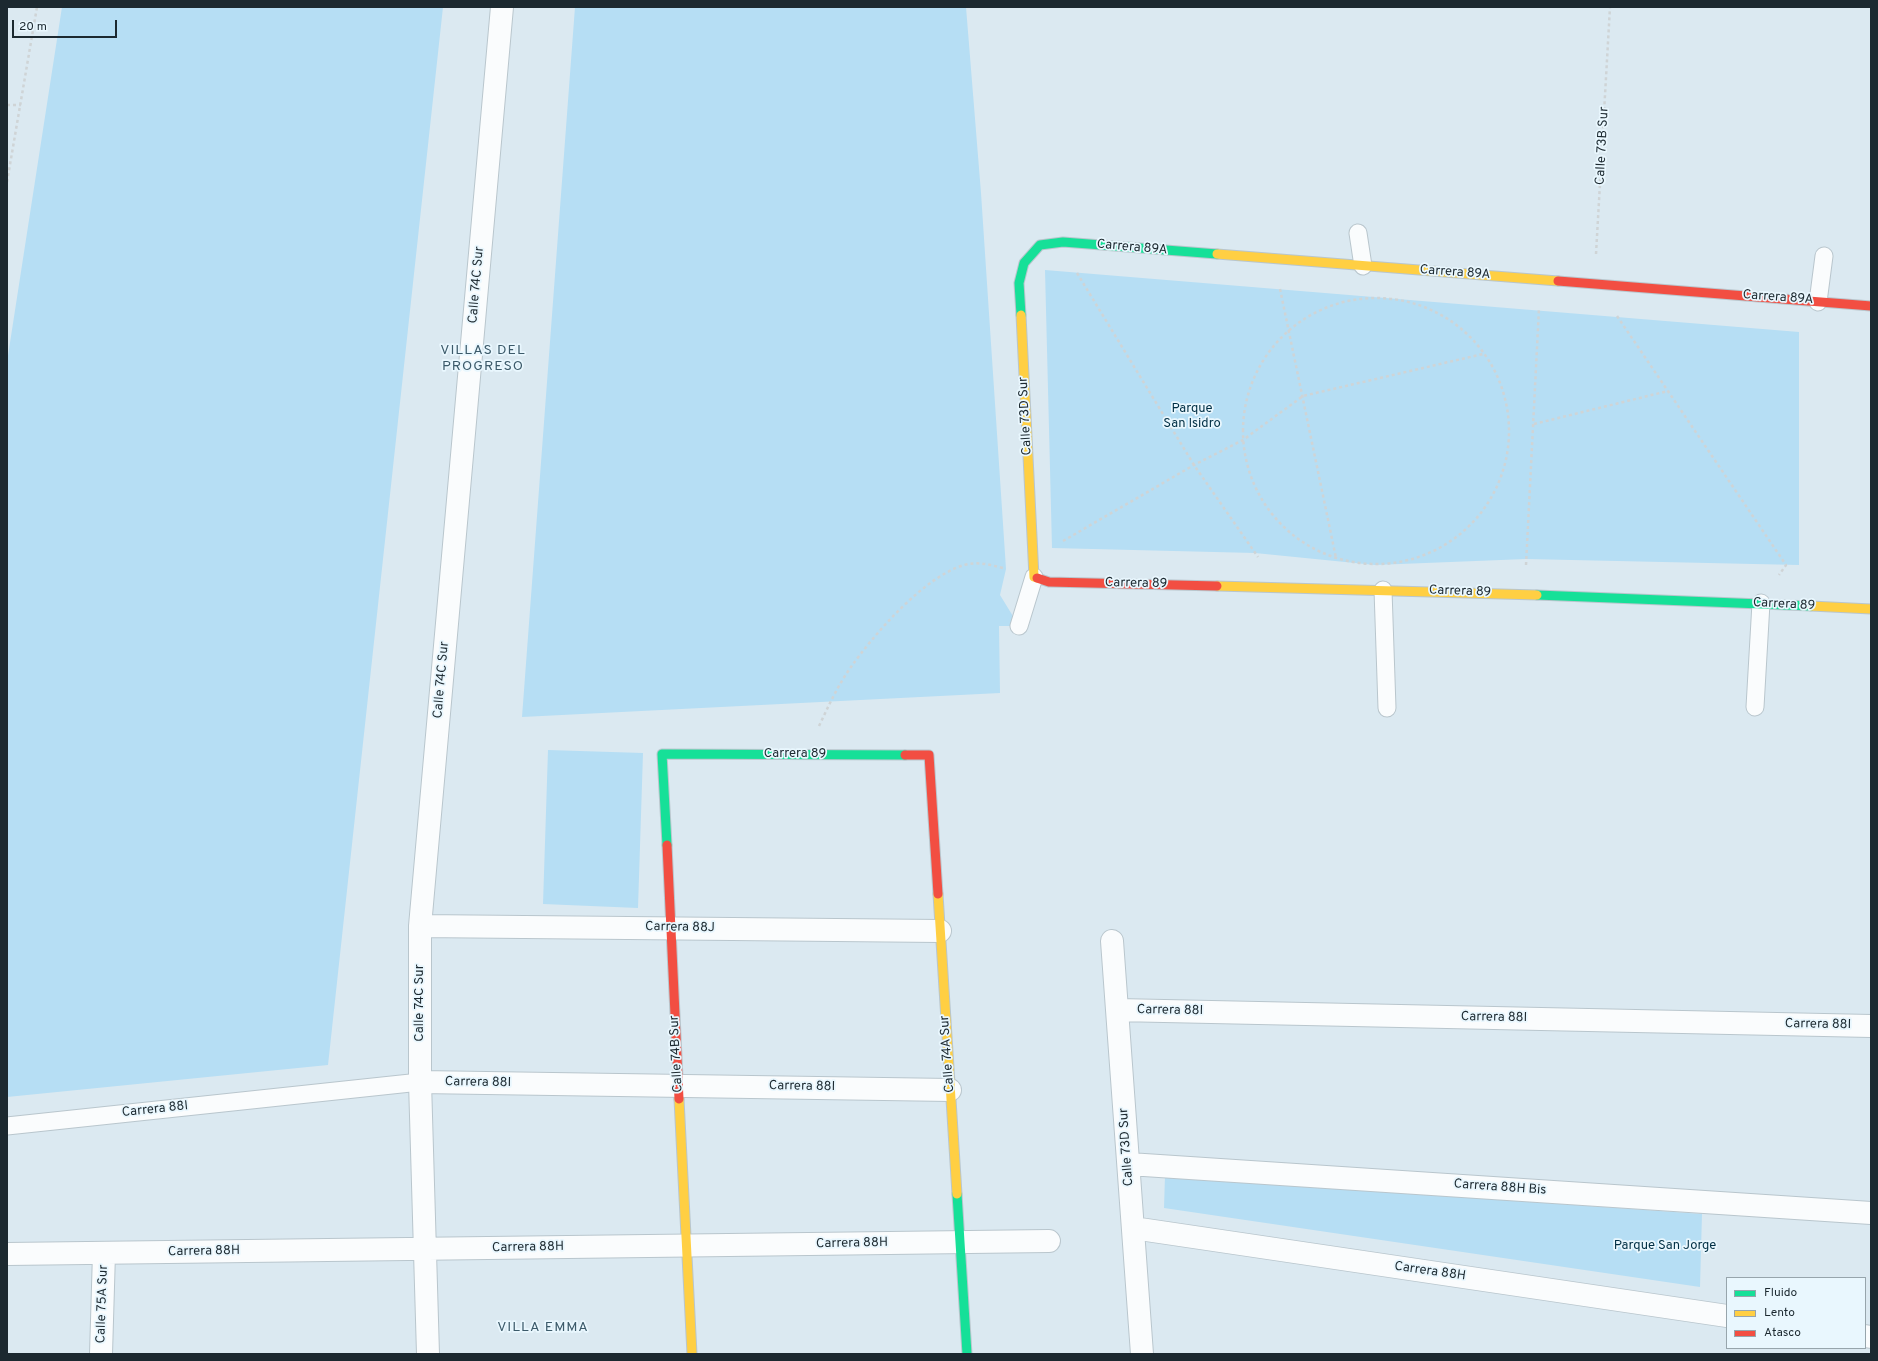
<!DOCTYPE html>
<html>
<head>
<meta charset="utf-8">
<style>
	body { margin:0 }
	#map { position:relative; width:1878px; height:1361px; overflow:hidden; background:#dbe9f1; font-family:Overpass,sans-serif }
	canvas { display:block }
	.frame { position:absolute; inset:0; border:8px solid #1c2930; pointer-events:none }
	.legend { position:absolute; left:1726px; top:1277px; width:140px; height:72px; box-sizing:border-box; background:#e9f7fe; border:1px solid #97a5ac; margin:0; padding:5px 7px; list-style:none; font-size:12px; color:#1c2930 }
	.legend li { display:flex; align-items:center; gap:8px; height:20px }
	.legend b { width:20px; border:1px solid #97a5ac }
	.scale { position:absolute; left:12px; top:20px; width:105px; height:18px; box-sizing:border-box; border:2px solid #1c2930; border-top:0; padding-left:5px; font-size:12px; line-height:14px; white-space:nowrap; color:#1c2930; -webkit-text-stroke:3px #e9f7fe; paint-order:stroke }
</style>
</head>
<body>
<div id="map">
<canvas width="1878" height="1361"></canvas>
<div class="frame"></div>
<ul class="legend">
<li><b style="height:5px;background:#16e098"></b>Fluido</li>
<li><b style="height:5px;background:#ffcf43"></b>Lento</li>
<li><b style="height:5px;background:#f24e42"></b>Atasco</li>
</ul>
<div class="scale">20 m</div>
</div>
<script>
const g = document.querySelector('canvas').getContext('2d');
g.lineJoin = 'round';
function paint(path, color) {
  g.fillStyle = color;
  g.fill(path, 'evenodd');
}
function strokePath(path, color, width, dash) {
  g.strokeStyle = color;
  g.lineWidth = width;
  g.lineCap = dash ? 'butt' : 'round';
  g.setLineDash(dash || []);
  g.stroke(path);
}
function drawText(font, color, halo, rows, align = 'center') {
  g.font = font + ' Overpass,sans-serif';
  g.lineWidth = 3.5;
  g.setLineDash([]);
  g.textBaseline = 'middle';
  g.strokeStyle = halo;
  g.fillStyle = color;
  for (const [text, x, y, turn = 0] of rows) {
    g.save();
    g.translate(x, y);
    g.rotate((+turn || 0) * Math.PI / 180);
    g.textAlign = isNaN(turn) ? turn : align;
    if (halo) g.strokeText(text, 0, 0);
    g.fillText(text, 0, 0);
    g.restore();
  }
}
paint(new Path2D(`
	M 62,7 L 443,7 L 328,1065 L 7,1097 L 7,362 Z
	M 575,7 L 966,7 L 981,193 L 1006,569 L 1000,595 L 1019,626 L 999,626 L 1000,693 L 522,717 Z
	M 1045,270 L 1799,332 L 1799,565 L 1526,559 L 1375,565 L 1255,553 L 1052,548 Z
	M 548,750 L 643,753 L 638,908 L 543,904 Z
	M 1165,1176 L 1702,1214 L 1700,1287 L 1164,1208 Z`), '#b6def4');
const lane = new Path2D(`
	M 1358,233 L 1363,266
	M 1818,302 L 1824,256
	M 1383,590 L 1387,708
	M 1019,626 L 1034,577
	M 1755,707 L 1761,603
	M 7,1126 L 420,1082`);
const street = new Path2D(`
	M 420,926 L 940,931
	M 1112,941 L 1142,1354
	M 1117,1010 L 1871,1026
	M 420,1082 L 950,1090
	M 1129,1164 L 1871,1213
	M 1133,1228 L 1727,1316
	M 7,1254 L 1049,1241
	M 1865,1336 L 1871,1337
	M 101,1354 L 104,1253
	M 428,1354 L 420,1082 L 420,926 L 502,7`);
const fast = new Path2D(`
	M 1021,315 L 1019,283 L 1024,263 L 1040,245 L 1063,242 L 1217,254
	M 1537,595 L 1811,606
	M 667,845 L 662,754 L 905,755
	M 957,1194 L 967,1354`);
const slow = new Path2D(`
	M 1217,254 L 1558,281
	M 1021,315 L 1034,577 L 1037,578
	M 1217,586 L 1537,595
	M 1811,606 L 1871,609
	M 938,894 L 957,1194
	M 679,1099 L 692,1354`);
const jam = new Path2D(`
	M 1558,281 L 1871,306
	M 1037,578 L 1049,582 L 1217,586
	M 905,755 L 929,755 L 938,894
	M 667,845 L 679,1099`);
strokePath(lane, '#b9c6cd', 19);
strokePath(street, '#b9c6cd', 24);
strokePath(fast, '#b9c6cd', 11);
strokePath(slow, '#b9c6cd', 11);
strokePath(jam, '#b9c6cd', 11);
strokePath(new Path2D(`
	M 7,105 L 21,105
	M 7,182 L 37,7
	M 1596,254 L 1610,7
	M 1077,273 L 1194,465 L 1258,557
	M 1280,289 L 1336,558
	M1243 431a133 133 0 1 1 266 0a133 133 0 1 1-266 0Z
	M 1617,316 L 1786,565 L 1779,575
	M 1534,424 L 1668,391
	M 1063,541 L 1194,465 L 1243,440 L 1303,396 L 1483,354
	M 1526,565 L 1539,308
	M 819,726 C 829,705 838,685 851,667 C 875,633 924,577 964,565 C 978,561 990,565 1003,568`), '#cfd4d6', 2.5, [3, 3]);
strokePath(lane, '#fafcfd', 17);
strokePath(street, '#fafcfd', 22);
strokePath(fast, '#16e098', 9);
strokePath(slow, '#ffcf43', 9);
strokePath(jam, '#f24e42', 9);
drawText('13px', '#1c2930', '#e9f7fe', [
	["Calle 73B Sur",1603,146,-87],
	["Carrera 89A",1132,248,5],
	["Carrera 89A",1455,273,4],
	["Calle 74C Sur",477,285,-85],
	["Carrera 89A",1778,298,4],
	["Calle 73D Sur",1026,416,-93],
	["Carrera 89",1136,584,1],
	["Carrera 89",1460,592,2],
	["Carrera 89",1784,605,3],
	["Calle 74C Sur",442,680,-85],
	["Carrera 89",795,754],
	["Carrera 88J",680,928,1],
	["Calle 74C Sur",420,1003,-90],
	["Carrera 88I",1170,1011,1],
	["Carrera 88I",1494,1018,1],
	["Carrera 88I",1818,1025,1],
	["Calle 74B Sur",677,1054,-93],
	["Calle 74A Sur",948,1054,-94],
	["Carrera 88I",478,1083,1],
	["Carrera 88I",802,1087,1],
	["Carrera 88I",155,1110,-6],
	["Calle 73D Sur",1127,1147,-94],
	["Carrera 88H Bis",1500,1188,4],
	["Carrera 88H",852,1244,-1],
	["Carrera 88H",528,1248,-1],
	["Carrera 88H",204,1252,-1],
	["Carrera 88H",1430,1272,8],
	["Calle 75A Sur",103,1304,-88]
]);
drawText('13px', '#002f44', '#e9f7fe', [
	["Parque",1192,409],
	["San Isidro",1192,424],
	["Parque San Jorge",1665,1246]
]);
g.letterSpacing = '1px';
drawText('14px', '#3c5a6a', '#e9f7fe', [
	["VILLAS DEL",483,351],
	["PROGRESO",483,367],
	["VILLA EMMA",543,1328]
]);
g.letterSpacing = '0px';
</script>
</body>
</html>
